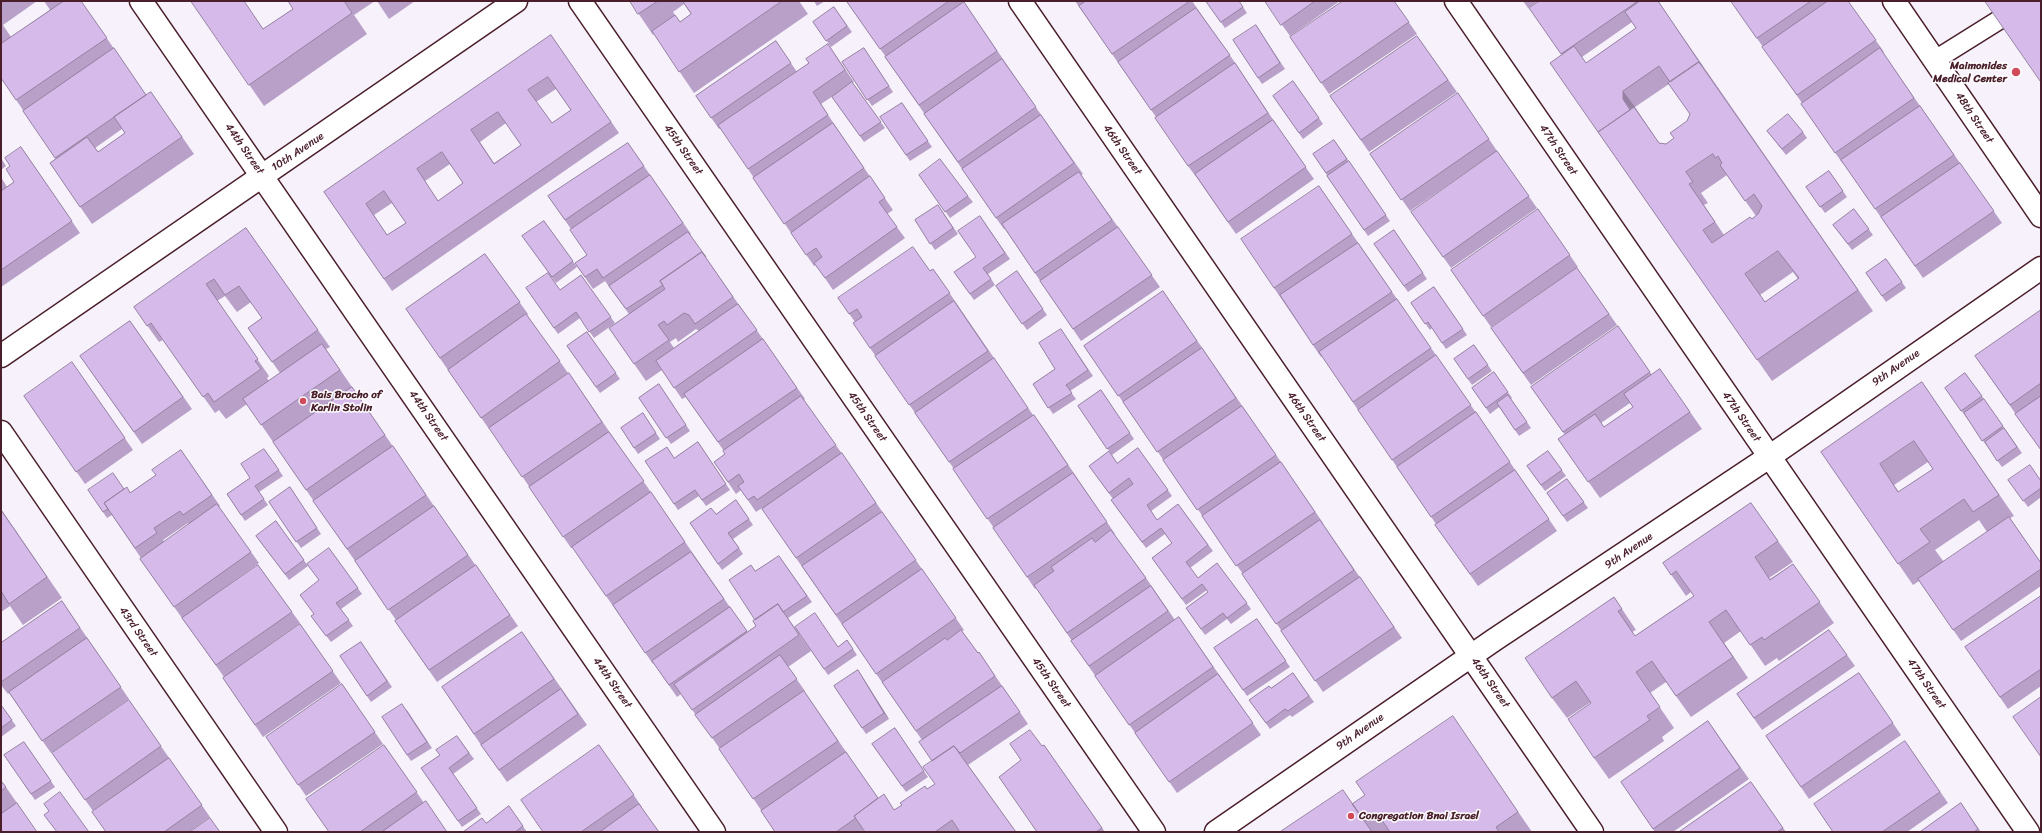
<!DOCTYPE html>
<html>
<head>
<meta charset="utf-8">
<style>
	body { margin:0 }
	#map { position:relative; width:2042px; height:833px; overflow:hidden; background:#f7f1fb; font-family:Sriracha,sans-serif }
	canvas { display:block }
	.frame { position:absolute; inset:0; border:2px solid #4a1f2b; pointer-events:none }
</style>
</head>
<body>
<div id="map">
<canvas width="2042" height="833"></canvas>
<div class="frame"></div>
</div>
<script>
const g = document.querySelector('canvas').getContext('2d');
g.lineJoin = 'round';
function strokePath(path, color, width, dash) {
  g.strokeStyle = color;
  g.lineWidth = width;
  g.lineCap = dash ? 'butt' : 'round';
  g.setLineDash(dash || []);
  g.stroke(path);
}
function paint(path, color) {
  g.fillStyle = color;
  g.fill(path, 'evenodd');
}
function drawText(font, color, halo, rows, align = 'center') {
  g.font = font + ' Sriracha,sans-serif';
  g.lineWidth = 3;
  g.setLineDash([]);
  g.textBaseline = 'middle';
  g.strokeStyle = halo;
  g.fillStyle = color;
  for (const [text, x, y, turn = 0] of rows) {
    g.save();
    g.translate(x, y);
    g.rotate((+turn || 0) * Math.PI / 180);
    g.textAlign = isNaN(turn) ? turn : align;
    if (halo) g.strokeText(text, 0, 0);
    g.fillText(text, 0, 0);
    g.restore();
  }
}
const service = new Path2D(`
	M 1935,60 L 1999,20`);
const minor = new Path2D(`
	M 141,1 L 714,832
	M 580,1 L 1154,832
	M 1020,1 L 1592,832
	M 1456,1 L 2028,832
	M 1894,1 L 2041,216
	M 1,356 L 516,1
	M 1,432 L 276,832
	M 1216,832 L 1494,640 L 1769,457 L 2041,268`);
strokePath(service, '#4a1f2b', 21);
strokePath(minor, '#4a1f2b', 25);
strokePath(service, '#fff', 18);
strokePath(minor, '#fff', 22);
paint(new Path2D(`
	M 1,1 L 37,1 L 3,25 L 11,37 L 50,10 L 44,1 L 81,1 L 146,95 L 151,92 L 194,154 L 92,224 L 50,163 L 56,158 L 1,78 ZM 122,129 L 125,133 L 98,152 L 95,148 Z
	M 191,1 L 264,29 L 293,9 L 288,1 L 375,1 L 354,15 L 367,34 L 264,106 Z
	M 377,1 L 415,1 L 389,19 Z
	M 630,1 L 799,1 L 808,14 L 694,93 L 654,34 L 653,35 ZM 684,4 L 691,14 L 680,22 L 673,12 Z
	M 814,1 L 825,1 L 817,6 Z
	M 848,1 L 961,1 L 963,3 L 964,2 L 1044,119 L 1083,174 L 1081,175 L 1118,227 L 1160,287 L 1081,341 L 1005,229 L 1004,229 L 996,218 L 924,114 L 924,113 L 885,57 L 886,57 L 847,2 Z
	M 1075,1 L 1192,1 L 1238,67 L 1276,124 L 1276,125 L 1314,179 L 1236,234 L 1197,178 L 1188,166 L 1156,117 L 1112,54 Z
	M 1206,1 L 1243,7 L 1247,13 L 1225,28 Z
	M 1265,1 L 1340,1 L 1290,36 Z
	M 1394,1 L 1417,34 L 1329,94 L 1290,37 Z
	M 1523,1 L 1538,1 L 1528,8 Z
	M 1540,1 L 1658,1 L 1873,311 L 1772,381 L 1598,132 L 1562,55 L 1529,8 ZM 1632,22 L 1636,28 L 1586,63 L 1582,57 ZM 1669,84 L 1690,114 L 1687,121 L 1674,139 L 1666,144 L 1659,143 L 1635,107 ZM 1727,175 L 1756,216 L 1724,235 L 1704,205 L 1708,203 L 1701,193 ZM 1793,272 L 1798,279 L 1765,302 L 1760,295 Z
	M 1731,1 L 1848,1 L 1884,52 L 1883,53 L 2002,223 L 1923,278 L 1844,164 L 1843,164 L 1801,104 L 1802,103 Z
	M 834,7 L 852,32 L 831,47 L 813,22 Z
	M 1256,25 L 1285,69 L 1262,84 L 1258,78 Z
	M 551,35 L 619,133 L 392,291 L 324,192 ZM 556,89 L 571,110 L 552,123 L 536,102 ZM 506,123 L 521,145 L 494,163 L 480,142 ZM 450,164 L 463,183 L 438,201 L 425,181 ZM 392,203 L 406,223 L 387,235 L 374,215 Z
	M 1417,36 L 1457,92 L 1369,152 L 1330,96 Z
	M 776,41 L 797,72 L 809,63 L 828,44 L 854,82 L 821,104 L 836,127 L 893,210 L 887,214 L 905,238 L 833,290 L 816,265 L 814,266 L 753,178 L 754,178 L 721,128 L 719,129 L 696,96 Z
	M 864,48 L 893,92 L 872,106 L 842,62 Z
	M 1293,81 L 1323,124 L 1303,139 L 1273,96 Z
	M 852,82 L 885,128 L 864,142 L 832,97 Z
	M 1458,93 L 1497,151 L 1410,211 L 1370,154 Z
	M 902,103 L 932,147 L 910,161 L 880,117 Z
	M 1767,131 L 1803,132 L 1807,138 L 1786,155 Z
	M 1334,140 L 1390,221 L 1368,236 L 1327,176 L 1327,175 L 1313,154 Z
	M 628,143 L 691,234 L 690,235 L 805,399 L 804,400 L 850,465 L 924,572 L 964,630 L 962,631 L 978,653 L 979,652 L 1028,724 L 968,765 L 1016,832 L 865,832 L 864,830 L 861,832 L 775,832 L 761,810 L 720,749 L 681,694 L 677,697 L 654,664 L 653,664 L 573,548 L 571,548 L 490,429 L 489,429 L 448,370 L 406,309 L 485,254 L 528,314 L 527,315 L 568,373 L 527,402 L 569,373 L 747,632 L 756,626 L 755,620 L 755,571 L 779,556 L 812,602 L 788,618 L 811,651 L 788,667 L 805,691 L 786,704 L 804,691 L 878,798 L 895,810 L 935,784 L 932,761 L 922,740 L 796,558 L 763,509 L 762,508 L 756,512 L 741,490 L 736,494 L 714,462 L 725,454 L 724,451 L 686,397 L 682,399 L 662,370 L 646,381 L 609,328 L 629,314 L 605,281 L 593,289 L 575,263 L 587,255 L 571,229 L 548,196 ZM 696,329 L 699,331 L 674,348 L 670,342 L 676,338 L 678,342 Z
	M 21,147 L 80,233 L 1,287 L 1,177 L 7,187 L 14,182 L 10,166 Z
	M 1497,151 L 1537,208 L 1451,268 L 1411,212 Z
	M 1,158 L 6,166 L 1,170 Z
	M 1829,171 L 1847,197 L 1825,213 L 1806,187 Z
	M 919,175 L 968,196 L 973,202 L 950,218 Z
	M 1319,186 L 1397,299 L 1479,417 L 1557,531 L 1478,586 L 1435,525 L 1436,524 L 1358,410 L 1322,356 L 1321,357 L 1274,288 Z
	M 938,205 L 958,234 L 935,250 L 915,220 Z
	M 1538,209 L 1578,267 L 1491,327 L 1451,270 Z
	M 1854,209 L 1873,235 L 1852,250 L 1833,225 Z
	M 980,216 L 1010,259 L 988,274 L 995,285 L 974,300 L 954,272 L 976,257 Z
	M 544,221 L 577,267 L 556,283 L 522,236 Z
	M 246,228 L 330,347 L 326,349 L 352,387 L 306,418 L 352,387 L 434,506 L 518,626 L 437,682 L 395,621 L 396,620 L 355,561 L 247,404 L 226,419 L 219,410 L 215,413 L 163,340 L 159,342 L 134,307 ZM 225,296 L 237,312 L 251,302 L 262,318 L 248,328 L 280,373 L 269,381 L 267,378 L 269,376 L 217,301 Z
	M 1394,230 L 1427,279 L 1408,292 L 1374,244 Z
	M 1886,259 L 1906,288 L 1886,302 L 1866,273 Z
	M 1577,268 L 1617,325 L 1531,385 L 1491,328 Z
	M 933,269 L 994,358 L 1033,415 L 1042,426 L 1115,534 L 1114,534 L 1146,578 L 1175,620 L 1179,617 L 1261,735 L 1177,793 L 1071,641 L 1072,641 L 1036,588 L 1035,589 L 1027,577 L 954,469 L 870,348 L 855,322 L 838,298 L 930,271 Z
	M 1017,271 L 1047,315 L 1027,330 L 996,286 Z
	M 581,275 L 615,323 L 594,338 L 580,318 L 558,334 L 526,288 L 560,290 Z
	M 1434,287 L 1467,335 L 1446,349 L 1432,328 L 1430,330 L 1411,303 Z
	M 1163,291 L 1323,523 L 1323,524 L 1402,638 L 1323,692 L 1245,577 L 1084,346 Z
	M 2041,310 L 2041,450 L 1975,356 Z
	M 130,321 L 192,409 L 142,444 L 80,356 Z
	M 1618,326 L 1652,375 L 1660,369 L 1702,429 L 1600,498 L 1558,439 L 1565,435 L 1531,387 ZM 1630,403 L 1633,407 L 1604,427 L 1601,423 Z
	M 1061,329 L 1093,376 L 1070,391 L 1076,399 L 1053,414 L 1033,384 L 1055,369 Z
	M 587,332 L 620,379 L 600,393 L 567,346 Z
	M 1474,345 L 1492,371 L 1472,385 L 1454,359 Z
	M 1494,372 L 1512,398 L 1511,399 L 1531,428 L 1519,436 L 1499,407 L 1490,414 L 1472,388 Z
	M 1965,373 L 1984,399 L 2022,453 L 2002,467 L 1945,388 Z
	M 80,374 L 133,450 L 85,484 L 24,396 Z
	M 1922,382 L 2014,516 L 2010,518 L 2041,563 L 2041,586 L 1961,641 L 1919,581 L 1913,585 L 1821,452 ZM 1928,462 L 1933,469 L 1899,492 L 1894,485 ZM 1979,520 L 1987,532 L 1944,562 L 1935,550 Z
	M 659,384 L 690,431 L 671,444 L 639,398 Z
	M 1101,390 L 1134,439 L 1112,455 L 1078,406 Z
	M 643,413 L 660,439 L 638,454 L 621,428 Z
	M 698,442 L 730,490 L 706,506 L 699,496 L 678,510 L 674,504 L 674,458 Z
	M 1138,448 L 1172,496 L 1151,511 L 1157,520 L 1178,504 L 1213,551 L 1190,568 L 1198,578 L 1217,563 L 1251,609 L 1231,624 L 1227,619 L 1205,635 L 1186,608 L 1208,592 L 1207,590 L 1186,605 L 1152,558 L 1172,543 L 1165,534 L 1146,548 L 1111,500 L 1113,499 L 1089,466 L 1118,463 Z
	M 264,449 L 283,476 L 259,492 L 268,505 L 245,521 L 227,494 L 250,478 Z
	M 181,450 L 220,506 L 219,507 L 259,563 L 198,607 L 258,565 L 300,623 L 232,671 L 300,624 L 341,683 L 263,737 L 223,678 L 224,677 L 140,559 L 141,558 L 112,515 L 107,518 L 88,490 L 124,489 L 130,493 L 156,475 ZM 188,523 L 189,524 L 164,542 L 163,540 Z
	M 1548,451 L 1566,476 L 1545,491 L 1527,466 Z
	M 1567,479 L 1588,508 L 1567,522 L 1547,493 Z
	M 2008,480 L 2041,481 L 2041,497 L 2028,507 Z
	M 290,487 L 321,534 L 301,548 L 269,502 Z
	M 736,500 L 753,525 L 733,539 L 743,554 L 722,570 L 690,523 L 716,514 Z
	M 1751,503 L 1793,562 L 1769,578 L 1770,579 L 1793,564 L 1834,623 L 1779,661 L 1777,658 L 1765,666 L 1741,631 L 1724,643 L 1748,678 L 1691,717 L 1666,682 L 1650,693 L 1674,728 L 1662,737 L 1664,741 L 1609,779 L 1594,758 L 1591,703 L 1591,702 L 1567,718 L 1552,698 L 1614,597 L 1636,630 L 1632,632 L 1635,636 L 1694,596 L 1691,592 L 1686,596 L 1663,563 Z
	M 1,509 L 62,598 L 23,625 L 10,606 L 1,612 Z
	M 276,521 L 308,566 L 289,580 L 256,536 Z
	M 329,548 L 362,594 L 341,609 L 353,626 L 331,642 L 311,616 L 314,614 L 319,580 Z
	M 2041,596 L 2041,686 L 2008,709 L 1965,647 Z
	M 62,601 L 129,699 L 51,753 L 9,693 L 8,694 L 1,685 L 1,643 Z
	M 1257,619 L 1290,667 L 1247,696 L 1214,648 Z
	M 795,627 L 838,647 L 847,640 L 857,655 L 828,675 Z
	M 1829,630 L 1855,666 L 1762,730 L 1737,694 Z
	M 522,632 L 587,725 L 507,782 L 481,745 L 442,687 Z
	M 361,642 L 392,687 L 371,702 L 340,656 Z
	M 858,670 L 889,719 L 866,734 L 834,686 Z
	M 1293,673 L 1314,702 L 1292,717 L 1290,715 L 1270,729 L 1249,700 L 1271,688 Z
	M 1859,673 L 1901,735 L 1809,799 L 1766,736 Z
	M 342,684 L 383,744 L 306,796 L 266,737 Z
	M 129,700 L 210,817 L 189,832 L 106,832 L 134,783 L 93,811 L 52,753 Z
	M 1,705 L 16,726 L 1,737 Z
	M 407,710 L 432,748 L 411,761 L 407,755 Z
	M 1708,721 L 1749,779 L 1673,832 L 1655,832 L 1621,782 Z
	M 895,728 L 928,777 L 906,792 L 872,744 Z
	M 457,736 L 474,759 L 453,774 L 481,814 L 462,827 L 421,768 L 440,755 Z
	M 1467,737 L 1532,832 L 1280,832 L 1353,804 Z
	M 1905,741 L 1948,803 L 1907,832 L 1833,832 Z
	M 24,742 L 55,787 L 35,800 L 4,755 Z
	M 384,745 L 424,803 L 447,832 L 329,832 Z
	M 599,745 L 642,807 L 641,807 L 659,832 L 543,832 Z
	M 1044,745 L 1105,832 L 1037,832 L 1042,746 Z
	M 1,780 L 17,803 L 1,832 Z
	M 1751,782 L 1786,832 L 1679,832 Z
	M 1961,803 L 1981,832 L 1920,832 Z
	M 509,806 L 527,832 L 464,832 L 486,823 Z`), '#b8a0c8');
paint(new Path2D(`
	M 1623,91 L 1635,107 L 1635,115 L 1623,99 Z
	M 1709,622 L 1724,643 L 1748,678 L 1733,657 Z
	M 858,670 L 862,676 L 889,719 L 884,713 Z`), '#9682a3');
const building = new Path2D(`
	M 64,1 L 81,1 L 107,38 L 16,100 L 1,78 L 1,44 Z
	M 191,1 L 244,1 L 263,29 L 293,9 L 288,1 L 344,1 L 352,13 L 249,85 Z
	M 630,1 L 658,1 L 638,14 Z
	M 683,1 L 782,1 L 679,72 L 652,31 L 675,15 L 680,22 L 691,14 Z
	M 848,1 L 949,1 L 880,49 L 847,2 Z
	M 1086,1 L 1190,1 L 1112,54 L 1079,6 Z
	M 1206,1 L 1239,1 L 1243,7 L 1221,22 Z
	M 1265,1 L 1315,1 L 1281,25 Z
	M 1343,1 L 1394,1 L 1409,22 L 1321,83 L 1290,37 Z
	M 1540,1 L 1638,1 L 1561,54 L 1529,8 Z
	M 1640,1 L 1658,1 L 1702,66 L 1699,62 L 1670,82 L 1659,66 L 1623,91 L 1623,99 L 1630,110 L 1598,132 L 1550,63 L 1574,46 L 1586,63 L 1636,28 L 1625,12 Z
	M 1731,1 L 1811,1 L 1757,38 Z
	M 1828,1 L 1848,1 L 1876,40 L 1797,95 L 1762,47 Z
	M 1985,1 L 2041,1 L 2041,82 Z
	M 964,2 L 997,51 L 919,105 L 885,57 Z
	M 834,7 L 847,26 L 826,41 L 813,22 Z
	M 1196,8 L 1230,55 L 1151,110 L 1118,62 Z
	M 1256,25 L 1280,63 L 1258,78 L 1233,40 Z
	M 551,35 L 611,122 L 384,279 L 324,192 ZM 548,77 L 571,110 L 552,123 L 528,90 ZM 498,112 L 521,145 L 494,164 L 471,130 ZM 442,152 L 463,183 L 438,201 L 417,169 ZM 384,191 L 406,223 L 387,235 L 366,204 Z
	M 1417,36 L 1448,80 L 1361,140 L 1330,96 Z
	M 776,41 L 791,63 L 711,118 L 696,96 Z
	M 828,44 L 845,70 L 813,92 L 828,115 L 748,169 L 718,125 L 809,63 L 806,59 Z
	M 114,48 L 146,95 L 55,158 L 23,111 Z
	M 864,48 L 889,86 L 867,100 L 842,62 Z
	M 1880,48 L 1914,98 L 1835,153 L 1801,104 Z
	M 1002,59 L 1036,107 L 958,162 L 924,114 Z
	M 1699,62 L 1858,290 L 1757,360 L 1598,132 L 1634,107 L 1659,143 L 1666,144 L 1674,138 L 1670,133 L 1687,121 L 1690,114 L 1668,83 ZM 1713,154 L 1715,158 L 1718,156 L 1722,163 L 1720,165 L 1745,201 L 1754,194 L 1762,206 L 1758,214 L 1752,219 L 1750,217 L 1712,243 L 1703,230 L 1715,222 L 1689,184 L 1693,182 L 1686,172 ZM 1778,251 L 1799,278 L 1765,302 L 1745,274 Z
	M 1235,63 L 1268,113 L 1188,166 L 1155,118 Z
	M 1293,81 L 1319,118 L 1299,133 L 1273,96 Z
	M 852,82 L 881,122 L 860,136 L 832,97 Z
	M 151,92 L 182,137 L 80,207 L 50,163 L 87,137 L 98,152 L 125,133 L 114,117 Z
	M 1458,93 L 1489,139 L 1401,200 L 1370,154 Z
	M 902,103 L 928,141 L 906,155 L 880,117 Z
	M 1920,106 L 1954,155 L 1875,209 L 1841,160 Z
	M 1788,114 L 1803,132 L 1782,149 L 1767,131 Z
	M 1041,115 L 1074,163 L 996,218 L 962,169 Z
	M 1273,120 L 1306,167 L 1228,222 L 1195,174 Z
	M 833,123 L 864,168 L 784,224 L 753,178 Z
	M 1334,140 L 1347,159 L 1326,173 L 1313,154 Z
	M 628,143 L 644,166 L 565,220 L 548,196 Z
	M 21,147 L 72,221 L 1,270 L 1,191 L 14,182 L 6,169 L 10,166 L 5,158 Z
	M 1497,151 L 1529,196 L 1443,257 L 1411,212 Z
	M 940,159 L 968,196 L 945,212 L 919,175 Z
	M 1349,161 L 1386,215 L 1364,230 L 1327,176 Z
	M 1960,163 L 1994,211 L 1915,266 L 1881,217 Z
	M 1829,171 L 1843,191 L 1820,207 L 1806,187 Z
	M 1079,172 L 1112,220 L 1035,273 L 1002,224 Z
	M 650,175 L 683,223 L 603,278 L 597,269 L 585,277 L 575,263 L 587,255 L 570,230 Z
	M 870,176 L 885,198 L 879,202 L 897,227 L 825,278 L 814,263 L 822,257 L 816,248 L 806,255 L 791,233 Z
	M 1319,186 L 1352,234 L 1274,288 L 1241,239 Z
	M 938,205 L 953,228 L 930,244 L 915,220 Z
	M 1538,209 L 1570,255 L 1483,316 L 1451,270 Z
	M 1854,209 L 1869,229 L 1848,244 L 1833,225 Z
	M 980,216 L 1005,253 L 983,268 L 991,279 L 970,294 L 954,272 L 976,257 L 958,231 Z
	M 544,221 L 573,261 L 552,277 L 522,236 Z
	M 1118,227 L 1152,275 L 1073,329 L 1040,281 Z
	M 246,228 L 318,330 L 272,362 L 248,328 L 262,318 L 239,286 L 225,295 L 214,279 L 206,284 L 258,359 L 255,361 L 261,369 L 214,402 L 208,393 L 203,397 L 151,323 L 147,326 L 134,307 Z
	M 1394,230 L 1423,273 L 1404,286 L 1374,244 Z
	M 688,232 L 706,257 L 702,252 L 660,281 L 663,285 L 626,309 L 609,286 Z
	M 1358,243 L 1392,292 L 1313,345 L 1280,295 Z
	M 913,247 L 930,271 L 933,269 L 950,293 L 870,348 L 853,323 L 862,317 L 857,309 L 849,314 L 838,298 Z
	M 702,252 L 733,297 L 695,324 L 689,315 L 684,313 L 667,325 L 664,321 L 658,325 L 669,340 L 634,364 L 609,328 L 665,289 L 660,281 Z
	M 485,254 L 520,302 L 440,358 L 406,309 Z
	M 1886,259 L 1902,282 L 1882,296 L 1866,273 Z
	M 1577,268 L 1609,314 L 1523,373 L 1491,328 Z
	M 1017,271 L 1043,309 L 1022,324 L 996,286 Z
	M 548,273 L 560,290 L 581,275 L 611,317 L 589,332 L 576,312 L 554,328 L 526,288 Z
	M 1434,287 L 1463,329 L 1442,343 L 1428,322 L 1425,324 L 1411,303 Z
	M 1163,291 L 1197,341 L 1118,396 L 1084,346 Z
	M 1397,299 L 1431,348 L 1353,402 L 1319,352 Z
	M 954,301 L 988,351 L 909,405 L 875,356 Z
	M 738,304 L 757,330 L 674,388 L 656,361 Z
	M 2041,310 L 2041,383 L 2010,405 L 1975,356 Z
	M 526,314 L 560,361 L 481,418 L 448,370 Z
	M 130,321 L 183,397 L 134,432 L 80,356 Z
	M 1618,326 L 1650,372 L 1563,432 L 1531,387 Z
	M 1061,329 L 1088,370 L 1066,385 L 1072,393 L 1048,408 L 1033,384 L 1055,369 L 1039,343 Z
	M 587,332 L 616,373 L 596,387 L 567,346 Z
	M 763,339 L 797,388 L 718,442 L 684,394 Z
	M 322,344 L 340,370 L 261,425 L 243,399 Z
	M 1474,345 L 1488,365 L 1468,379 L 1454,359 Z
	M 1202,348 L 1236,398 L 1157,452 L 1123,402 Z
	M 1436,355 L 1471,405 L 1392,460 L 1358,410 Z
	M 994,358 L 1028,408 L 949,462 L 915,413 Z
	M 72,362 L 125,438 L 76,472 L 24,396 Z
	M 1660,369 L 1690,412 L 1588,482 L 1558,439 L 1595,414 L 1604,427 L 1633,407 L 1624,394 Z
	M 1494,372 L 1508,392 L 1486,408 L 1472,388 Z
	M 569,373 L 602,422 L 522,477 L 489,428 Z
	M 1965,373 L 1982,396 L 1961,411 L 1945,388 Z
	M 1922,382 L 1999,495 L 1973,512 L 1964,499 L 1920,529 L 1930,542 L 1898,564 L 1821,452 ZM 1914,441 L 1933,469 L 1898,492 L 1880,464 Z
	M 659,384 L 686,425 L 666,438 L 639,398 Z
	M 352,387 L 385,435 L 306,490 L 273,442 Z
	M 1101,390 L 1130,433 L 1107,449 L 1078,406 Z
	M 1508,395 L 1527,422 L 1515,430 L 1497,403 Z
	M 801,396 L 836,445 L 757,500 L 754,496 L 748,500 L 738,486 L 744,482 L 739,474 L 728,482 L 714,462 L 725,454 L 723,451 Z
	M 2041,396 L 2041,450 L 2015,414 Z
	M 1984,399 L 2003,426 L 1982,441 L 1964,413 Z
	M 1242,406 L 1276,455 L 1197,510 L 1163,460 Z
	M 1476,412 L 1510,462 L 1431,517 L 1397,467 Z
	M 643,413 L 656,433 L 634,448 L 621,428 Z
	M 1034,415 L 1068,465 L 987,519 L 953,469 Z
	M 2004,428 L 2017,447 L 1997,461 L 1985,442 Z
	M 609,432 L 644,481 L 563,537 L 529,487 Z
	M 698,442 L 726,484 L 702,500 L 695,490 L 674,504 L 645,461 L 667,447 L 674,458 Z
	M 393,446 L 426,495 L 347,549 L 313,501 Z
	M 1138,448 L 1168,490 L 1147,505 L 1157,520 L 1178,504 L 1208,545 L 1186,562 L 1198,578 L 1217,563 L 1247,603 L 1227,618 L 1223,613 L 1201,629 L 1186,608 L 1208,592 L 1202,584 L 1182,599 L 1152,558 L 1172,543 L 1171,542 L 1161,528 L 1142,542 L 1111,500 L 1133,484 L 1129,478 L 1109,493 L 1089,466 L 1109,451 L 1117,463 Z
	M 264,449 L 279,470 L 255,486 L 264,499 L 241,515 L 227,494 L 250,478 L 241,464 Z
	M 181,450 L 212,495 L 183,515 L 180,511 L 154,528 L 157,533 L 135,548 L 104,503 L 127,487 L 130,493 L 156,475 L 152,470 Z
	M 1548,451 L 1562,470 L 1541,485 L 1527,466 Z
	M 842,453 L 876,503 L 796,558 L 762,509 Z
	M 1281,462 L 1315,512 L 1236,566 L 1202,516 Z
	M 2030,465 L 2041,481 L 2041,488 L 2023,501 L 2008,480 Z
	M 1515,470 L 1549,519 L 1470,574 L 1435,525 Z
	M 113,473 L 124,489 L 104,503 L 108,509 L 103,512 L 88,490 Z
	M 1073,473 L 1107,522 L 1027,577 L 993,528 Z
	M 1567,479 L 1584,502 L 1563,516 L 1547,493 Z
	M 290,487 L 317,528 L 296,542 L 269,502 Z
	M 651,492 L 685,542 L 606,596 L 572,547 Z
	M 736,500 L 749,519 L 728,533 L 739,548 L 718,564 L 690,523 L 711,508 L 716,514 Z
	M 1751,503 L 1778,541 L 1755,557 L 1770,580 L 1793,564 L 1820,602 L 1764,640 L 1762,637 L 1750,645 L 1726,610 L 1709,622 L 1733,657 L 1676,696 L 1652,661 L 1636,672 L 1660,707 L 1647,716 L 1650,720 L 1594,758 L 1568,719 L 1591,703 L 1576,681 L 1552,698 L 1525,658 L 1614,597 L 1622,609 L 1618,611 L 1635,636 L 1694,596 L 1676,571 L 1671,575 L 1663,563 Z
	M 217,504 L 251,552 L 174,607 L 140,559 Z
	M 434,506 L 468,555 L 388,610 L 355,561 Z
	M 1,510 L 47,577 L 9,604 L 1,591 Z
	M 882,512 L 916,560 L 836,615 L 802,566 Z
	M 2009,517 L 2041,563 L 2041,569 L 1953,630 L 1918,579 Z
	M 1320,520 L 1354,570 L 1276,624 L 1242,574 Z
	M 276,521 L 304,560 L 285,574 L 256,536 Z
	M 1111,530 L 1146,578 L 1067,633 L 1034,585 L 1054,571 L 1051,567 L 1092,538 L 1095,542 Z
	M 329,548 L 358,588 L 336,603 L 349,620 L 326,636 L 311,616 L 314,614 L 300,595 L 319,580 L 307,564 Z
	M 691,552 L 724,599 L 645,653 L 613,605 Z
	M 779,556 L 807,596 L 783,612 L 778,604 L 755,620 L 729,580 L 751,565 L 755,571 Z
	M 258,565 L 292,612 L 216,665 L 182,618 Z
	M 476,565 L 510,615 L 429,670 L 395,621 Z
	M 922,569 L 956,618 L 876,674 L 842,624 Z
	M 1360,577 L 1394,627 L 1315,681 L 1281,631 Z
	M 1151,586 L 1168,611 L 1089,666 L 1071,641 Z
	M 2041,596 L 2041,669 L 2000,697 L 1965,647 Z
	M 62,601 L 80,628 L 1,682 L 1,643 Z
	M 778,604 L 799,635 L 692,710 L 674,684 L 756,626 L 753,621 Z
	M 730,607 L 747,631 L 669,685 L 652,661 Z
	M 815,613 L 838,647 L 847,640 L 853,649 L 824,669 L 795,627 Z
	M 1179,617 L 1213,667 L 1129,725 L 1095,676 Z
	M 1257,619 L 1286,661 L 1243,690 L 1214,648 Z
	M 300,624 L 333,671 L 255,725 L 223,678 Z
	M 961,630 L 978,653 L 979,652 L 995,676 L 916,731 L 882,682 L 945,638 L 947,640 Z
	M 1829,630 L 1847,655 L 1754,718 L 1737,694 Z
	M 522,632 L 554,679 L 474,734 L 442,687 Z
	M 87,638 L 121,687 L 42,741 L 9,692 Z
	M 361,642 L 387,681 L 367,696 L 340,656 Z
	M 780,655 L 797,679 L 712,738 L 695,715 Z
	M 858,670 L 884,713 L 862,728 L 834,686 Z
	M 1293,673 L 1309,696 L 1288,711 L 1285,709 L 1266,723 L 1249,700 L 1269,686 L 1271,688 Z
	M 1859,673 L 1893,723 L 1801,787 L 1766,736 Z
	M 1218,674 L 1253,723 L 1169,782 L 1135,733 Z
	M 342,684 L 375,732 L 298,785 L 266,737 Z
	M 1002,686 L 1020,712 L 960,753 L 954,746 L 932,761 L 919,742 Z
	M 561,689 L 578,714 L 499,770 L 481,745 Z
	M 804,691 L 838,741 L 753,799 L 719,749 Z
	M 2041,697 L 2041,757 L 2013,717 Z
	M 129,700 L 161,746 L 85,800 L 52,753 Z
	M 402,704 L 427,742 L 407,755 L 382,717 Z
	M 1,705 L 12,720 L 1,728 Z
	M 1453,716 L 1518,812 L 1496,827 L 1499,832 L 1390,832 L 1377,813 L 1364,821 L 1352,804 L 1365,795 L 1356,782 Z
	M 1708,721 L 1740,768 L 1653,829 L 1621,782 Z
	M 895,728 L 924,771 L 902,786 L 872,744 Z
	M 1030,730 L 1042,746 L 1044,745 L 1102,828 L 1096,832 L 1037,832 L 999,777 L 1021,760 L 1010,744 Z
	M 457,736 L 469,753 L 449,768 L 477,808 L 458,821 L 421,768 L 440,755 L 436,750 Z
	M 1905,741 L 1940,792 L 1882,832 L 1833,832 L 1814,804 Z
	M 24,742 L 51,781 L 31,794 L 4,755 Z
	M 384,745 L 417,792 L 360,832 L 329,832 L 306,799 Z
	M 599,745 L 634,795 L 581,832 L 543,832 L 521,800 Z
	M 954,746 L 1016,832 L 960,832 L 952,820 L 935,832 L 865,832 L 854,816 L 884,794 L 894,810 L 902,805 L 900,803 L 925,786 L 927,789 L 935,784 L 923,767 Z
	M 846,752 L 878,798 L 854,816 L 856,818 L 836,832 L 775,832 L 761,811 Z
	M 169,758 L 202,805 L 164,832 L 106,832 L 92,812 Z
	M 1,781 L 6,787 L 1,791 Z
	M 1751,782 L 1783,828 L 1777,832 L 1679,832 Z
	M 1343,790 L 1372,832 L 1280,832 Z
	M 60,792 L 89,832 L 57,832 L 44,815 L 49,811 L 44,804 Z
	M 426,801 L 447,832 L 382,832 Z
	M 17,803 L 37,832 L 1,832 L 1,814 Z
	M 1961,803 L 1978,829 L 1974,832 L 1920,832 Z
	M 639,804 L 659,832 L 600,832 Z
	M 509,806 L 523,826 L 515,832 L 463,832 L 482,818 L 486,823 Z
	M 210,818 L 220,832 L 190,832 Z`);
paint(building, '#d6bae9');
strokePath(building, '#9682a3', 1);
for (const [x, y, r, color] of [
	[2016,72,5,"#d1495b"],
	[303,401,4,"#d1495b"],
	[1351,816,4,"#d1495b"]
]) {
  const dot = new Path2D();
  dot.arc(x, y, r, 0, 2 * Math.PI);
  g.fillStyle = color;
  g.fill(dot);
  strokePath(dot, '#fff', 1.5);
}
drawText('bold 11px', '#4a1f2b', '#fff', [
	["Maimonides",2007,66,"right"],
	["Medical Center",2007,79,"right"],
	["Bais Brocho of",311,395],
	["Karlin Stolin",311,408],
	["Congregation Bnai Israel",1359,816]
], 'left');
drawText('11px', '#4a1f2b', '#fff', [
	["48th Street",1974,118,56],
	["44th Street",244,149,55],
	["45th Street",683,150,55],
	["46th Street",1122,150,55],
	["47th Street",1558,150,56],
	["10th Avenue",298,152,-34],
	["9th Avenue",1896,368,-35],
	["44th Street",428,416,55],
	["45th Street",867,417,55],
	["46th Street",1306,417,55],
	["47th Street",1741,417,55],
	["9th Avenue",1629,551,-34],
	["43rd Street",138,632,55],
	["44th Street",612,683,55],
	["45th Street",1051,683,55],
	["46th Street",1490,683,55],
	["47th Street",1926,684,55],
	["9th Avenue",1360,732,-35]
]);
</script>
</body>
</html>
